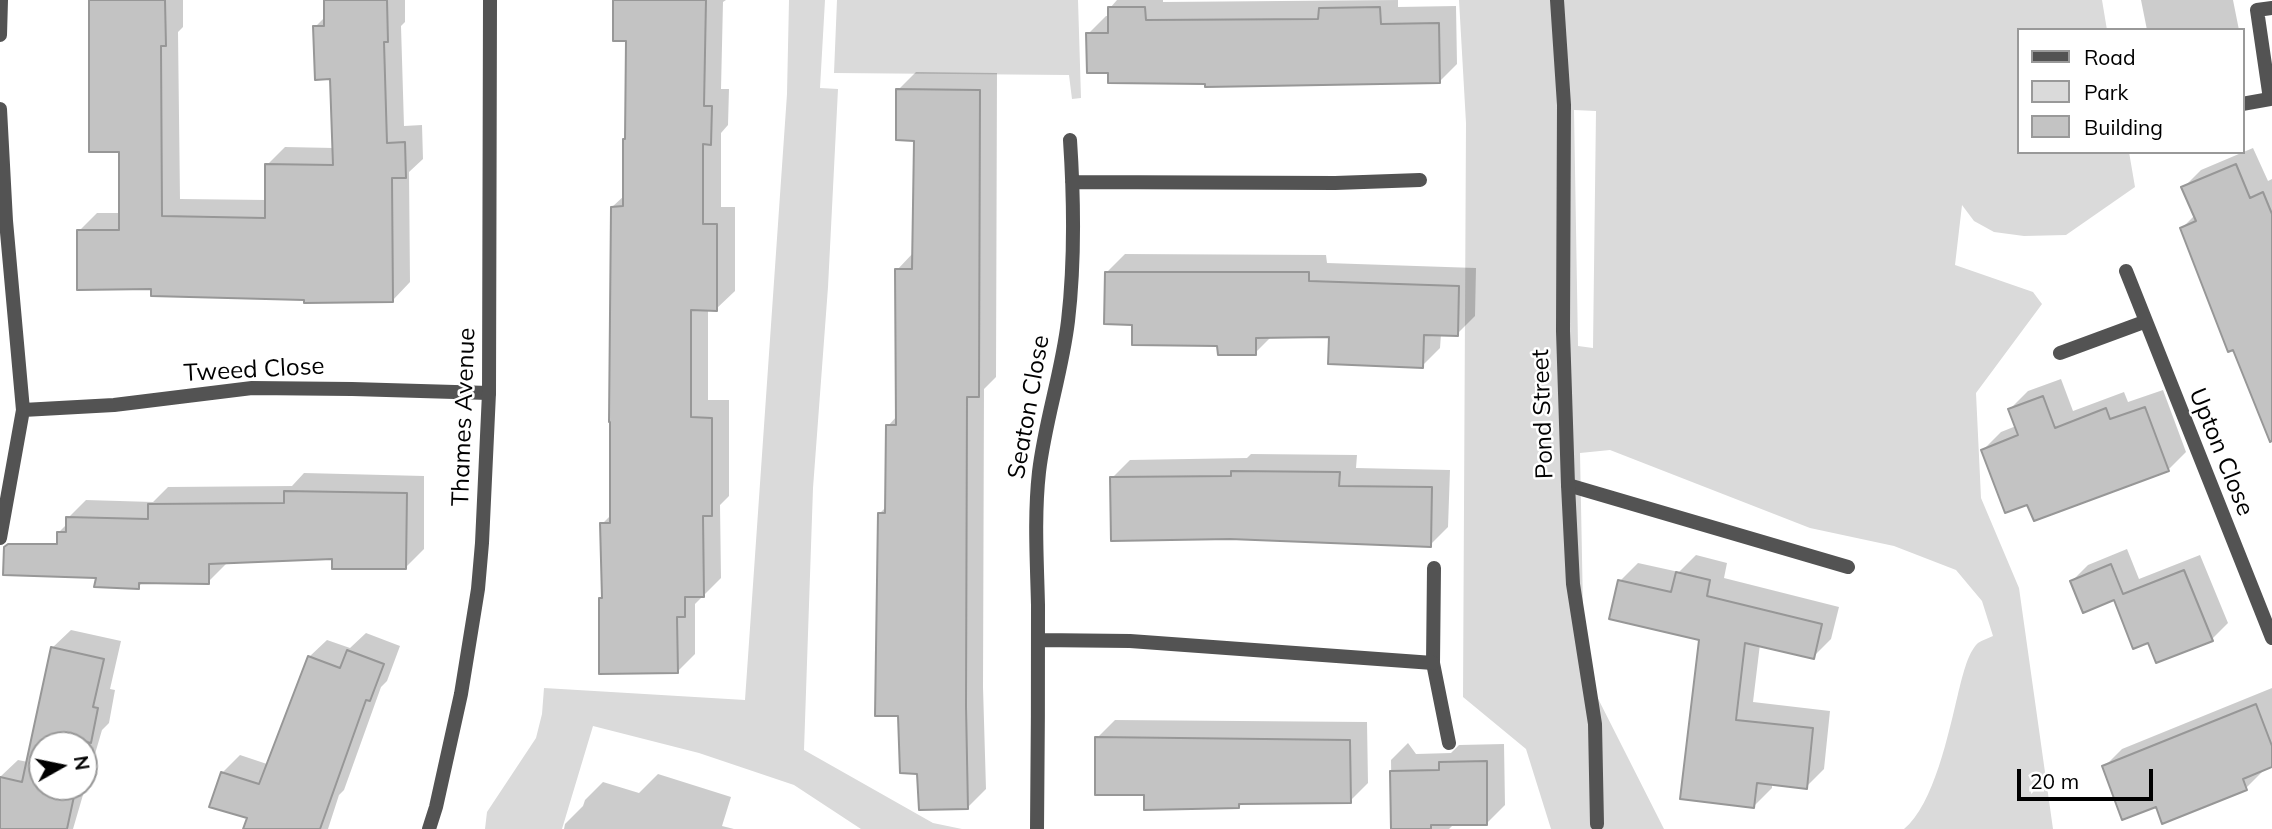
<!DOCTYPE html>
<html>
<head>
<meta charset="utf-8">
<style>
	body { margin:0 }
	#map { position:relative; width:2272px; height:829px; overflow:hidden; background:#fff; font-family:Mulish,sans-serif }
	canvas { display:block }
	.legend { position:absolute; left:2017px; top:28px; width:228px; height:126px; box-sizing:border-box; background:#fff; border:2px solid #999; margin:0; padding:9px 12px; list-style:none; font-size:21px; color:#000 }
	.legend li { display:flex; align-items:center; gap:14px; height:35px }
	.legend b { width:35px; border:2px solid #999 }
	.north { position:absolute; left:28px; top:731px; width:70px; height:70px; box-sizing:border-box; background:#fff; border:2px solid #999; border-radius:50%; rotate:81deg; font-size:19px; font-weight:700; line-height:28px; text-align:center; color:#000 }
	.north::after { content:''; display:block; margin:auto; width:24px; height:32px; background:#000; clip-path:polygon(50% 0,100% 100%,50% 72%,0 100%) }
	.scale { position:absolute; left:2017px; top:769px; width:136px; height:32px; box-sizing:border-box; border:4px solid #000; border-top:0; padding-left:9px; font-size:21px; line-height:24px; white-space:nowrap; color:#000; -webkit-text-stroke:5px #fff; paint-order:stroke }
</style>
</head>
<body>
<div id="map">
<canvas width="2272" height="829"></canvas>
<ul class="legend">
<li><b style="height:9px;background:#535353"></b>Road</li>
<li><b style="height:19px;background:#dadada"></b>Park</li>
<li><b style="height:19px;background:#c3c3c3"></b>Building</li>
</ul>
<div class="north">N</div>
<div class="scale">20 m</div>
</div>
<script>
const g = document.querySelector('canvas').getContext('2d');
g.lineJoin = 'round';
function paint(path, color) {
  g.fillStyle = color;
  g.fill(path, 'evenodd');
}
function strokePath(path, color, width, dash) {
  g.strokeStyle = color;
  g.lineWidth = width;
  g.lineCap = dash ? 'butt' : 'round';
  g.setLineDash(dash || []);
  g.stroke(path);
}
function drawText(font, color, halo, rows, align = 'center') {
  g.font = font + ' Mulish,sans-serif';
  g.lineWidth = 5;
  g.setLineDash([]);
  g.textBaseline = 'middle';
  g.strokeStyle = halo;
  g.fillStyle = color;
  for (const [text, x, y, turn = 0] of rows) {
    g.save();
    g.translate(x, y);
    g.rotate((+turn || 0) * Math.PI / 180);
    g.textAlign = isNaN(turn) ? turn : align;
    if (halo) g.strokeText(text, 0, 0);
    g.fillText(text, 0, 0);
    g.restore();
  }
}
paint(new Path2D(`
	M 789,0 L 825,0 L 820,88 L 838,89 L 828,287 L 813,488 L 804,750 L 933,823 L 962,829 L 861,829 L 794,785 L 699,753 L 593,726 L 562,829 L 485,829 L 487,812 L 536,738 L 542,714 L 544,688 L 745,700 L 787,94 Z
	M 837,0 L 1078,0 L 1081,98 L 1072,99 L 1069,75 L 834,73 Z
	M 1459,0 L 2102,0 L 2107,30 L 2018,30 L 2018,152 L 2129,152 L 2135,187 L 2066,235 L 2024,236 L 1994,232 L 1974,221 L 1962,205 L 1955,265 L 2033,292 L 2042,304 L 1976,393 L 1981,498 L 2019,588 L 2053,829 L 1904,829 C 1934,805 1949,731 1958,694 C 1962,679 1967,653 1978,643 C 1982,640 1989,638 1993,636 L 1982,601 L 1956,570 L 1894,546 L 1810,528 L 1610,450 L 1580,453 L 1583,609 L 1579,661 L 1664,829 L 1551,829 L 1526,749 L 1463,697 L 1466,123 ZM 1574,110 L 1596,111 L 1593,348 L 1578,346 Z`), '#dadada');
paint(new Path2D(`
	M 91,0 L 183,0 L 183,27 L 178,32 L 180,199 L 267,200 L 267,165 L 285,147 L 334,148 L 332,78 L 315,27 L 326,16 L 326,0 L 405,0 L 405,22 L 401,26 L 404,126 L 422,125 L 423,159 L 409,172 L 410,282 L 393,300 L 153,287 L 79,231 L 97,213 L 121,213 L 121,150 Z
	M 615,0 L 726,0 L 723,2 L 721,89 L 729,89 L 728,125 L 721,133 L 721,207 L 735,207 L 735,291 L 716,309 L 708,309 L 708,400 L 729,400 L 729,496 L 720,505 L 721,578 L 695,604 L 695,654 L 677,672 L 600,598 L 603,596 L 602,524 L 612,514 L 612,207 L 625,195 L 627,137 L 628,39 Z
	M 1117,0 L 1163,0 L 1163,2 L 1398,0 L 1398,7 L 1456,6 L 1457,64 L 1439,82 L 1207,82 L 1110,71 L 1088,34 L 1106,16 L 1110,16 L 1110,8 Z
	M 2141,0 L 2233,0 L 2239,30 L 2147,30 Z
	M 916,72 L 997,73 L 996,377 L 984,389 L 983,687 L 986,789 L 968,807 L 919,772 L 900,714 L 880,513 L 887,506 L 888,426 L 897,416 L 897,270 L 914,252 L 916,139 L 898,90 Z
	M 2253,148 L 2268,181 L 2272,179 L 2272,432 L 2182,228 L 2195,215 L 2184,187 L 2201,170 Z
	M 1125,254 L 1326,255 L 1327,263 L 1476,268 L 1475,316 L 1457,334 L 1441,334 L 1440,348 L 1422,366 L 1331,335 L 1272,336 L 1255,353 L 1134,324 L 1107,272 Z
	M 2061,379 L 2073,411 L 2124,392 L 2128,402 L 2163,390 L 2186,452 L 2168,470 L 2028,503 L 1983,450 L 2001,432 L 2016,426 L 2010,409 L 2028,391 Z
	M 1251,454 L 1357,455 L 1356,468 L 1450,470 L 1448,527 L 1430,545 L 1112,478 L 1130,460 L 1247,458 Z
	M 304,473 L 424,476 L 424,549 L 406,567 L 334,557 L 226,561 L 226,564 L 208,582 L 144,581 L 138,587 L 99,576 L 59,532 L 68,523 L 68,518 L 86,500 L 153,502 L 168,487 L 292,486 Z
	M 2127,549 L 2139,579 L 2200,555 L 2228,623 L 2212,639 L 2149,641 L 2115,598 L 2072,581 L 2088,565 Z
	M 1696,555 L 1727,563 L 1724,578 L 1839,607 L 1831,639 L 1813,657 L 1760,644 L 1753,702 L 1830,711 L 1824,769 L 1806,787 L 1772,783 L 1772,788 L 1754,806 L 1701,639 L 1620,581 L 1638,563 L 1679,572 Z
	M 71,630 L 121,641 L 110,689 L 115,690 L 109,723 L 102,730 L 73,829 L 0,829 L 0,777 L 18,760 L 28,762 L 52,648 ZM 42,745 L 84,745 L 84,787 L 42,787 Z
	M 366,633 L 400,646 L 387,681 L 381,687 L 344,790 L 339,795 L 328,829 L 245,829 L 249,817 L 222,773 L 240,755 L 267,764 L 309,657 L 327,640 L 350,648 Z
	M 2272,688 L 2272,765 L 2264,770 L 2246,788 L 2157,805 L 2104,767 L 2122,749 Z
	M 1115,720 L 1367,722 L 1368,783 L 1350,801 L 1243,802 L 1239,807 L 1146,793 L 1097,738 Z
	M 1408,743 L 1416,754 L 1451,753 L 1459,745 L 1504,744 L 1505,805 L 1487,823 L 1455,823 L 1449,829 L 1392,829 L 1391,760 Z
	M 658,774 L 731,797 L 722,826 L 734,829 L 564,829 L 565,824 L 583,806 L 585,800 L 603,782 L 639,793 Z`), '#0003');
const building = new Path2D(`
	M 89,0 L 165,0 L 166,46 L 161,46 L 162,216 L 265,218 L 265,164 L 333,165 L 330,79 L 315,80 L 313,26 L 324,26 L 324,0 L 387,0 L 388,42 L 384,42 L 387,143 L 405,142 L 406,178 L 392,178 L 393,302 L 304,303 L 304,300 L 151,296 L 151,289 L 77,290 L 77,230 L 119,230 L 119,152 L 89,152 Z
	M 613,0 L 706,0 L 704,106 L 712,106 L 711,145 L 703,144 L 703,224 L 717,224 L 717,311 L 691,310 L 691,417 L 712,418 L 712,516 L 703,516 L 704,597 L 685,597 L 685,617 L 677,617 L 678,673 L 599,674 L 599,598 L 602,598 L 600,523 L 610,523 L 610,422 L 609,422 L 611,207 L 623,206 L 623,139 L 625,139 L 626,41 L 613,41 Z
	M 1108,7 L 1145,7 L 1146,20 L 1318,19 L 1319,8 L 1380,7 L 1381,24 L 1439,23 L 1440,83 L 1205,87 L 1205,84 L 1108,83 L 1108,73 L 1087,73 L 1086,33 L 1108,33 Z
	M 896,89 L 980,90 L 979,397 L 967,397 L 966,706 L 968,809 L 919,810 L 917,774 L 900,773 L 898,716 L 875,716 L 878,513 L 885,513 L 886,425 L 896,425 L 895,269 L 912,269 L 914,141 L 896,140 Z
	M 2236,164 L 2250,198 L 2263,192 L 2272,214 L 2272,441 L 2270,442 L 2233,350 L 2228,352 L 2180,228 L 2196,221 L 2181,187 Z
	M 1105,272 L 1309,272 L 1309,281 L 1459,286 L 1458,336 L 1424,335 L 1423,368 L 1328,364 L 1329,337 L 1256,338 L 1256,355 L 1218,355 L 1217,346 L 1132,345 L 1132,325 L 1104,324 Z
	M 2043,396 L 2055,428 L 2106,408 L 2110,419 L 2145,407 L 2169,471 L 2034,521 L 2027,505 L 2005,513 L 1981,450 L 2018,435 L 2008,409 Z
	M 1231,471 L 1340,472 L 1339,486 L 1432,487 L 1431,547 L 1230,539 L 1111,541 L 1110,477 L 1231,476 Z
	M 284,491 L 407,493 L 406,569 L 332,569 L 332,559 L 209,564 L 209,584 L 139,583 L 139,589 L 94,587 L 96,578 L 3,575 L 4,547 L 8,544 L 57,544 L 57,532 L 66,532 L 66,517 L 148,519 L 148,504 L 284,503 Z
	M 2111,564 L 2123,594 L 2184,570 L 2213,641 L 2156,663 L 2148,643 L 2133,649 L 2114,600 L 2083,613 L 2070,581 Z
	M 1676,572 L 1710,580 L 1707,596 L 1822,624 L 1814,659 L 1745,643 L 1736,720 L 1813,728 L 1807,789 L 1757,783 L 1754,808 L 1680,799 L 1699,640 L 1609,619 L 1618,580 L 1671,592 Z
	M 51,647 L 104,659 L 93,707 L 98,708 L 91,743 L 86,742 L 84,750 L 84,745 L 42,745 L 42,787 L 76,787 L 67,829 L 0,829 L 0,777 L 22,782 Z
	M 347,650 L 384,664 L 370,701 L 366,700 L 320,829 L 243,829 L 247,818 L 209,807 L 221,772 L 259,784 L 308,656 L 340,668 Z
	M 2256,704 L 2272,746 L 2272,767 L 2243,779 L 2247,790 L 2162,824 L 2156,807 L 2122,820 L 2102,766 Z
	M 1095,737 L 1350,740 L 1351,803 L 1239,804 L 1239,808 L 1144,810 L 1144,795 L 1095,795 Z
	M 1487,761 L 1487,825 L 1431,825 L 1431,829 L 1391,829 L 1390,771 L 1439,770 L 1439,762 Z`);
paint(building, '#c3c3c3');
strokePath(building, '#979797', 2);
strokePath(new Path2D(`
	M 2242,104 L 2270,99 L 2257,10 L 2272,8
	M 1568,485 L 1848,567
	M 1434,568 L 1433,663 L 1449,743`), '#535353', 14);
strokePath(new Path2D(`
	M 1557,0 L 1564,105 L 1563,331 L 1568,485 L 1573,584 L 1595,724 L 1597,824
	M 0,35 L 1,0
	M 0,109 L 6,221 L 23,410 L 0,538
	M 1072,182 L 1335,183 L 1420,180
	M 2126,271 L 2272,638
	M 2060,353 L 2144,322
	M 23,410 L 114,405 L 252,388 L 352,389 L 489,393
	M 1038,640 L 1130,641 L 1433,663
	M 1037,829 C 1038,754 1038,680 1038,605 C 1037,561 1034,517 1039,472 C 1045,421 1062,372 1068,321 C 1075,261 1074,200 1070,140`), '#535353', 14);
strokePath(new Path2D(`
	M 429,829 L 436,807 L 461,694 L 478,589 L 482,543 L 489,393 L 490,0`), '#535353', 14);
drawText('24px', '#000', '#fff', [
	["Tweed Close",254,370,-3],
	["Seaton Close",1029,407,-80],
	["Pond Street",1543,414,-92],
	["Thames Avenue",464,417,-88],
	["Upton Close",2221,452,68]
]);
</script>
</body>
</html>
